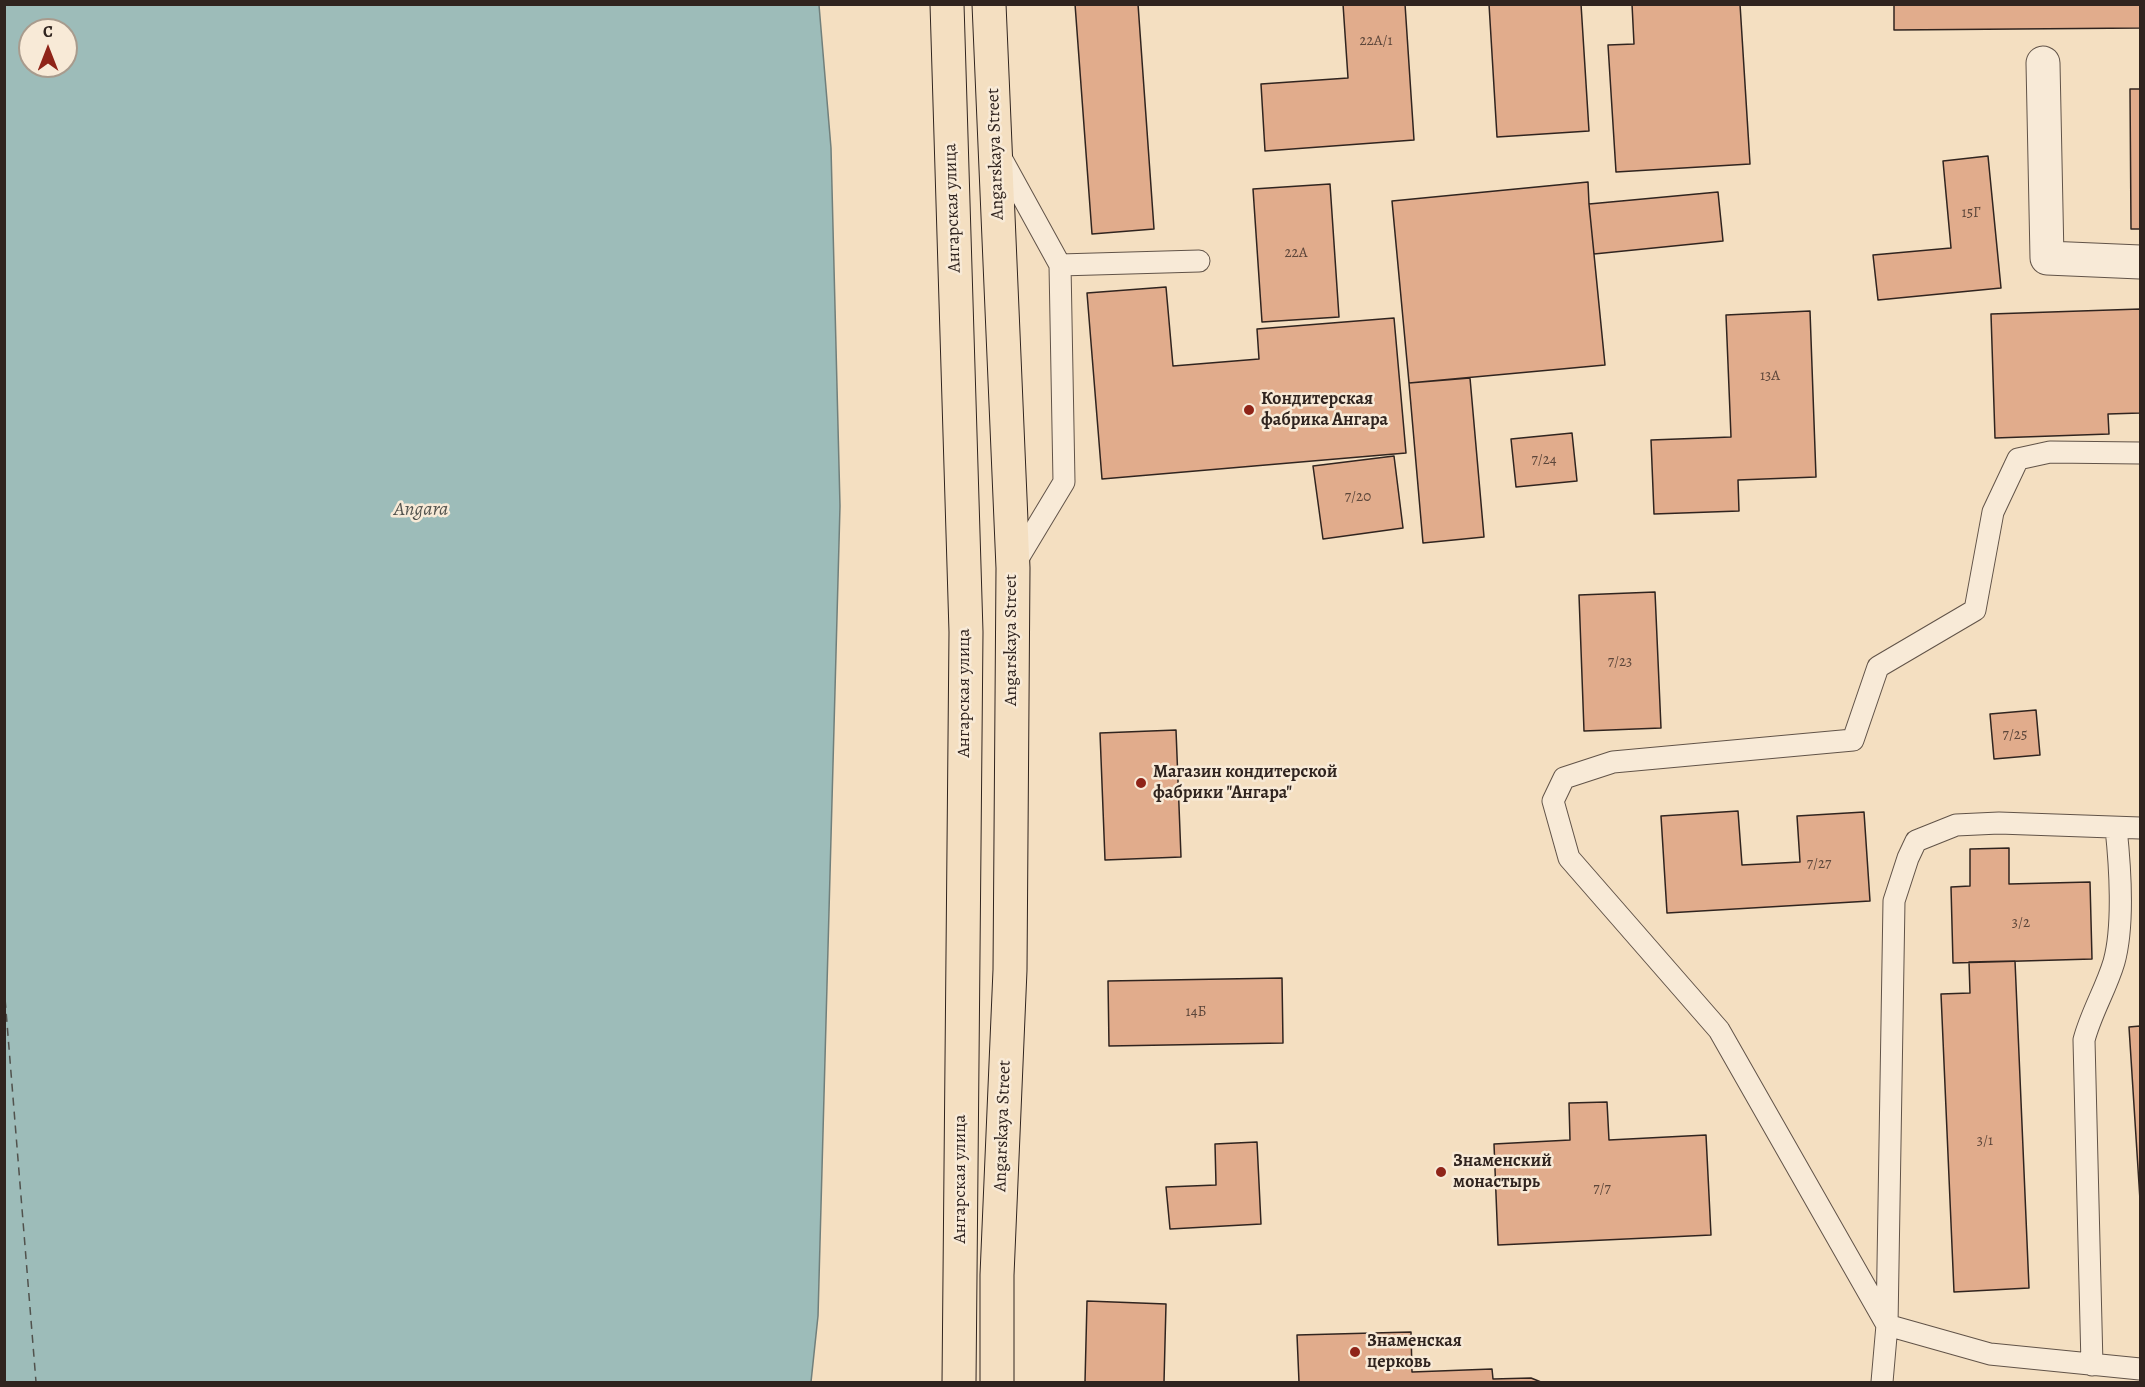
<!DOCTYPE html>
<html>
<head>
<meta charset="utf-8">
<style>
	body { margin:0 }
	#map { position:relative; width:2145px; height:1387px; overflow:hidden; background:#f4dfc1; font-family:Alegreya,serif }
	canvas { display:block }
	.frame { position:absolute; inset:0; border:6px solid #30241f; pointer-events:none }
	.north { position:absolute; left:18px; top:18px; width:60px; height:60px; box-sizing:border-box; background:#f8ead7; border:2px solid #a89b8d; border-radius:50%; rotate:0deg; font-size:16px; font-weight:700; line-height:24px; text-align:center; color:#30241f }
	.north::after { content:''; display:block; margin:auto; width:21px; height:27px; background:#8f2418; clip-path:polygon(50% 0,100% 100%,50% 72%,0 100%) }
</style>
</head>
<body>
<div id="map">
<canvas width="2145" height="1387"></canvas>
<div class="frame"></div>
<div class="north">С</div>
</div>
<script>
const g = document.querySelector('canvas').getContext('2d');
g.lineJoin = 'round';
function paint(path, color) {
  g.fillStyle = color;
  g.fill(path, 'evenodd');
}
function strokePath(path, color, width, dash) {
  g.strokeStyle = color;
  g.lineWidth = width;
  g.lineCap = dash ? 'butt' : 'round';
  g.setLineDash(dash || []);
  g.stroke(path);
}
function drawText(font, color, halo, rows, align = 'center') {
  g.font = font + ' Alegreya,serif';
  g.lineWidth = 5;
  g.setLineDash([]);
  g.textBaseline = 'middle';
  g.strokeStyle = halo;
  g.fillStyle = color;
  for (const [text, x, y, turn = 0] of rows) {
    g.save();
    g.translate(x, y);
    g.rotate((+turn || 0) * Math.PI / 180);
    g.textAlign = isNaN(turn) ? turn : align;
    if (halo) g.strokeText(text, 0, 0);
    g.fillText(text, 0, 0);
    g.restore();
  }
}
const water = new Path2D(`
	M 5,4 L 819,5 L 831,148 L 840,506 L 818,1316 L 811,1382 L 5,1382 ZM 30,30 L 66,30 L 66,66 L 30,66 Z`);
paint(water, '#9dbcb9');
strokePath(water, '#717f7b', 1.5);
strokePath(new Path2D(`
	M 4,986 L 36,1382`), '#51524d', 1.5, [8, 6]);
const building = new Path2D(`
	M 1075,4 L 1138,4 L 1154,229 L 1092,234 Z
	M 1343,4 L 1405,4 L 1414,140 L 1265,151 L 1261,84 L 1348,78 Z
	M 1489,4 L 1581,4 L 1589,131 L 1497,137 Z
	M 1632,4 L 1740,4 L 1750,164 L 1616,172 L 1608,45 L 1634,44 Z
	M 1894,4 L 2140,4 L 2140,28 L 1894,30 Z
	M 2130,89 L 2140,89 L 2140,229 L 2131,229 Z
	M 1988,156 L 2001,288 L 1878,300 L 1873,255 L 1951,248 L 1943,161 Z
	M 1588,182 L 1589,204 L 1605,365 L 1409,383 L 1392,201 Z
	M 1330,184 L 1339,317 L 1262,322 L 1253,189 Z
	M 1718,192 L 1723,241 L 1594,254 L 1589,204 Z
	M 1166,287 L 1173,366 L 1259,359 L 1257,329 L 1394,318 L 1406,453 L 1102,479 L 1087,293 Z
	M 2140,309 L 2140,413 L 2108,414 L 2109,434 L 1995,438 L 1991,314 Z
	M 1810,311 L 1816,477 L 1738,480 L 1739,511 L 1654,514 L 1651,440 L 1731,437 L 1726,315 Z
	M 1470,378 L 1484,537 L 1423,543 L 1409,383 Z
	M 1572,433 L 1577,481 L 1516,487 L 1511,439 Z
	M 1394,456 L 1403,528 L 1323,539 L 1313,466 Z
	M 1655,592 L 1661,728 L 1584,731 L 1579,595 Z
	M 2036,710 L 2040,755 L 1994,759 L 1990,714 Z
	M 1176,730 L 1181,857 L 1105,860 L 1100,733 Z
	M 1738,811 L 1742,865 L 1800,862 L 1797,816 L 1864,812 L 1870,901 L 1667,913 L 1661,816 Z
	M 2009,848 L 2009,884 L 2090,882 L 2092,959 L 1953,963 L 1951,887 L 1970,886 L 1970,849 Z
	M 2015,961 L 2029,1288 L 1954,1292 L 1941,994 L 1970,993 L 1969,962 Z
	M 1282,978 L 1283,1043 L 1109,1046 L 1108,981 Z
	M 2140,1026 L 2140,1200 L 2129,1027 Z
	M 1607,1102 L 1609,1140 L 1706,1135 L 1711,1235 L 1498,1245 L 1494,1144 L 1570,1140 L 1569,1103 Z
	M 1257,1142 L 1261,1224 L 1170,1229 L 1166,1187 L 1216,1185 L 1215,1144 Z
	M 1087,1301 L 1166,1304 L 1164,1382 L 1085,1382 Z
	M 1411,1332 L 1412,1372 L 1492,1369 L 1493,1379 L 1531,1378 L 1541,1382 L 1299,1382 L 1297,1335 Z`);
paint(building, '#e1ac8c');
strokePath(building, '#30241f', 1.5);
const service = new Path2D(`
	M 999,154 L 1060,265 L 1064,482 L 1014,565
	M 1060,265 L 1199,261
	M 2140,453 L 2050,452 L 2018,459 L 1993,512 L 1975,610 L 1878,667 L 1853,740 L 1613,762 L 1564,778 L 1553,801 L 1569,858 L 1719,1030 L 1887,1325 L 1990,1354 L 2140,1369
	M 2092,1365 L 2084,1040 C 2091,1013 2106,989 2114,962 C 2124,926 2120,865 2116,828
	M 1882,1382 L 1887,1325 L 1894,901 L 1908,858 L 1916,841 L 1956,825 L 1999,823 L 2140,828`);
const minor = new Path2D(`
	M 2043,63 L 2047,258 L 2140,262`);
const primary = new Path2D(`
	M 947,4 L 966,632 L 959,1382
	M 989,4 L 1013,568 L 1010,970 L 997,1275 L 997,1382`);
strokePath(service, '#615348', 23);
strokePath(minor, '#615348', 35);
strokePath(primary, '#30241f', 35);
strokePath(service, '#f8ead7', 21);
strokePath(minor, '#f8ead7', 33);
strokePath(primary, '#f4dfc1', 33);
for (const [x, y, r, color] of [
	[1249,410,6,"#8f2418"],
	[1141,783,6,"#8f2418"],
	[1441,1172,6,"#8f2418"],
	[1355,1352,6,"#8f2418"]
]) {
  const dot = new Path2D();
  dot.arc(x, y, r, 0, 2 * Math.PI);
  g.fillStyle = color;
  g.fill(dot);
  strokePath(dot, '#f8ead7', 2);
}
drawText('15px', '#5c463a', null, [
	["22А/1",1376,41],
	["15Г",1971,213],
	["22А",1296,253],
	["13А",1770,376],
	["7/24",1544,460],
	["7/20",1358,497],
	["7/23",1620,662],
	["7/25",2015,735],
	["7/27",1819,864],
	["3/2",2021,923],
	["14Б",1196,1012],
	["3/1",1985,1141],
	["7/7",1602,1189]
]);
drawText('18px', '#30241f', '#f8ead7', [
	["Angarskaya Street",996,154,-92],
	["Ангарская улица",953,208,-92],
	["Angarskaya Street",1012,640,-90],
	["Ангарская улица",965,693,-90],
	["Angarskaya Street",1003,1126,-88],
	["Ангарская улица",961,1179,-90]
]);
drawText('bold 18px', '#30241f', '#f8ead7', [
	["Кондитерская",1261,400],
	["фабрика Ангара",1261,421],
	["Магазин кондитерской",1153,773],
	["фабрики \"Ангара\"",1153,794],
	["Знаменский",1453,1162],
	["монастырь",1453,1183],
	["Знаменская",1367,1342],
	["церковь",1367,1363]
], 'left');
drawText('italic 20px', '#51524d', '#f8ead7', [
	["Angara",421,510]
]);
</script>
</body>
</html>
